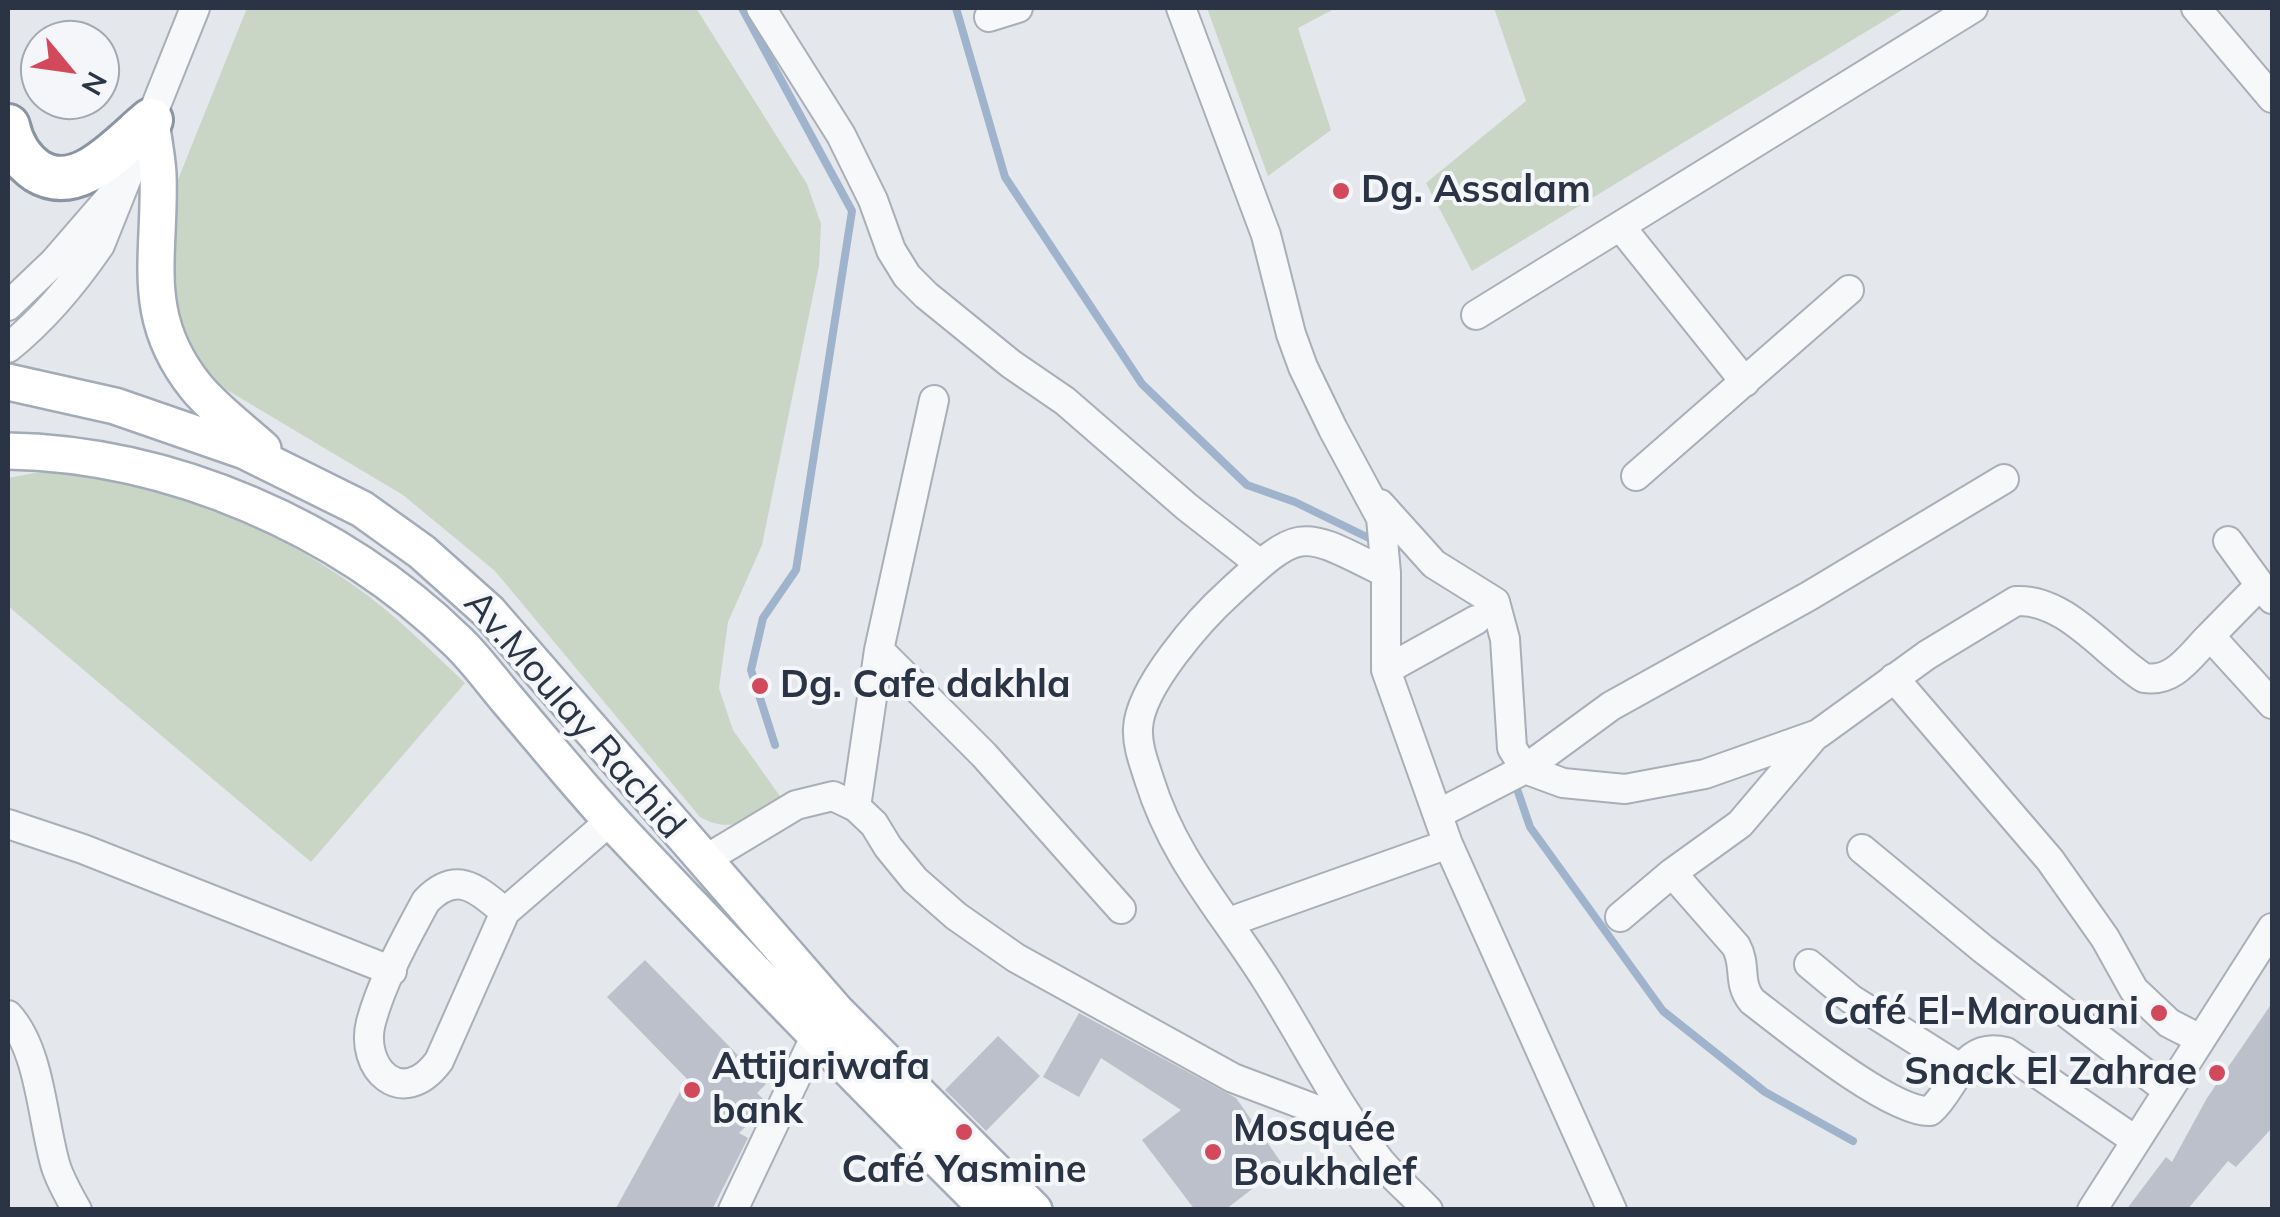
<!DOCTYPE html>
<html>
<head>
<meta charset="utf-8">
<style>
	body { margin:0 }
	#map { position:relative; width:2280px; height:1217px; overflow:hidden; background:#e4e7ec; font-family:Mulish,sans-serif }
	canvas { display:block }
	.frame { position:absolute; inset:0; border:10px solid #2b3445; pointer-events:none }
	.north { position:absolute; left:20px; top:20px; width:100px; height:100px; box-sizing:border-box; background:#f4f6f9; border:2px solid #a4a8b1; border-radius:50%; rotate:119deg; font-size:28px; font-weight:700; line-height:40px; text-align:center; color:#2b3445 }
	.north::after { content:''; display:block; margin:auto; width:35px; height:45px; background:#d1495b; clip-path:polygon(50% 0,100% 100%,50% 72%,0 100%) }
</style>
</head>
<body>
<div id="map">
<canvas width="2280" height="1217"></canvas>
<div class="frame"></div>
<div class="north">N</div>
</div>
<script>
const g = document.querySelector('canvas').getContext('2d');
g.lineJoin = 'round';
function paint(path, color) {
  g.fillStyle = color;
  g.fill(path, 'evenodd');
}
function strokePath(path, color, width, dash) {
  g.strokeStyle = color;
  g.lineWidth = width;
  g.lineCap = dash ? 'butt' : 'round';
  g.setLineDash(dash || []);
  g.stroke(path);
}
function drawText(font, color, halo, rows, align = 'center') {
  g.font = font + ' Mulish,sans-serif';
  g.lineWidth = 8;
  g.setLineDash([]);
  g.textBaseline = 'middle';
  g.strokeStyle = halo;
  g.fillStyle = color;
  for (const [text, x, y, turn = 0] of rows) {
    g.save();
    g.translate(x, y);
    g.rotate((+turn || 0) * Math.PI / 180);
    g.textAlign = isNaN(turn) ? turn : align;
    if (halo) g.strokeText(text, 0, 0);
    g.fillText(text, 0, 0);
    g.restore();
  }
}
paint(new Path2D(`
	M 247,8 L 696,8 L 807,184 L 821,224 L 819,266 L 762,545 L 728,622 L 719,688 L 733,730 L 782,799 C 755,819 732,835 700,817 L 495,571 L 403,495 L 222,387 L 208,374 L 179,326 L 171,197 Z
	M 1207,8 L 1336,8 L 1298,28 L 1331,130 L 1268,176 Z
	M 1494,8 L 1905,8 L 1472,271 L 1426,183 L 1526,101 Z
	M 45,471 C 158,478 265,522 356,587 C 396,615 430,650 465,683 L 311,862 L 8,606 L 8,478 Z`), '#c9d6c5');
strokePath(new Path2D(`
	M 742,8 L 852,211 L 796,570 L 763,618 L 751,670 L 775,745
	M 956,8 L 1005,177 L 1142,384 L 1247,485 L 1295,502 L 1375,541
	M 1514,780 L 1530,827 L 1663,1011 L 1765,1092 L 1853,1141`), '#9fb4cc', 8);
paint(new Path2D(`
	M 645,960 L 766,1084 L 757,1093 L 765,1101 L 759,1114 L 739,1133 L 748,1138 L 712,1210 L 615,1210 L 687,1079 L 607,997 Z
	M 2272,1003 L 2272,1128 L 2236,1167 L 2228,1161 L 2187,1210 L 2126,1210 L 2166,1157 L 2172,1162 L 2207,1098 Z
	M 1079,1013 L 1236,1098 L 1283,1165 L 1225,1210 L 1195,1210 L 1142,1140 L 1181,1110 L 1101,1058 L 1079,1097 L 1043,1077 Z
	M 998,1036 L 1040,1076 L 986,1131 L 945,1090 Z`), '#bbc0ca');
const minor = new Path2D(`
	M 761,8 L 841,135 L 873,200 L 891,250 L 907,276 L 926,295 L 1011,364 L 1065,401 L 1187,507 L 1260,564
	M 1181,8 L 1266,235 L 1291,334 L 1303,367 L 1333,429 L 1381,518 L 1386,573 L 1386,670 L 1448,844 L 1612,1210
	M 2196,8 L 2272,98
	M 989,17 L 1018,8
	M 1620,226 L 1745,382
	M 8,306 L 55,261 L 113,194
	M 1476,315 L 1973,8
	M 8,348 C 44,319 74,283 100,245 L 195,8
	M 1636,476 L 1849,290
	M 1380,504 L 1434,564 L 1495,602 L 1505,639 L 1512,748 L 1525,769 L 1563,783 L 1625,789 L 1705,774 L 1818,734 L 1927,655 L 2016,601 C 2065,598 2105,653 2144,678 C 2174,683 2190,656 2210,636 L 2272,704
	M 2228,541 L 2260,585
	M 1386,573 C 1300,530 1302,525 1230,592 C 1200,619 1140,687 1138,728 C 1137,746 1144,763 1149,779 C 1174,860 1223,911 1267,981 C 1305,1041 1336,1105 1380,1161 C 1394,1178 1412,1193 1428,1210
	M 2210,636 L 2260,585 L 2272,599
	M 879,650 L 984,755 L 1121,909
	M 1386,670 L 1476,620
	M 1894,678 L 2050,860 L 2105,938 L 2134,990 L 2169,1023 L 2200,1039
	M 856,807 L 879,650 L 934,400
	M 1438,814 L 1525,769 L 1611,706 L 1809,596 L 2004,479
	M 8,824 L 83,849 L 392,971
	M 1862,849 L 1983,949 L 2167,1090
	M 703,861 L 796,805 L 833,796 L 856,807 L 874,824 L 888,847 L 915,880 L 956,916 L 1016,958 L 1233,1078 L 1352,1123
	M 1672,873 L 1736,946 C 1747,966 1737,983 1752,1001 C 1786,1027 1891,1113 1930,1111 C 1956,1089 1962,1040 2006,1052 L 2135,1140
	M 505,912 C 477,889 457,869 426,901 C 406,938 382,981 371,1022 C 359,1068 402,1111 439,1061 L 505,912 L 610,821
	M 1620,917 L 1672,873 L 1740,824 L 1813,738
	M 1229,922 L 1448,844
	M 1809,964 L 1851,999 L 1960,1068
	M 8,1015 C 41,1051 42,1121 56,1167 C 61,1182 69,1196 77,1210
	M 733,1210 L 815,1037 L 826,1023
	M 2092,1210 L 2272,928`);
const major = new Path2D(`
	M 151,120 C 153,138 157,156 158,174 C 161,256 138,315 196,387 C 215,410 241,429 263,449
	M 8,382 L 115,406 L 245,451 L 362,509 L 422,552 L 489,612 L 836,1011 L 1034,1210
	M 8,451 C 171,454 340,527 457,641 C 475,658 490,679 506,698 C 547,746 587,796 630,841 C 748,966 867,1089 989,1210`);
const highway = new Path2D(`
	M 8,126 C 12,144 21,160 37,171 C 79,197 121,144 151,120`);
strokePath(minor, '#a9aeb7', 32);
strokePath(major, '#a3abb8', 40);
strokePath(highway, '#8b94a3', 48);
strokePath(minor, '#f7f8fa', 28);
strokePath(major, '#fff', 35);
strokePath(highway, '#fff', 42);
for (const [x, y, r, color] of [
	[1341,191,10,"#d1495b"],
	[760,686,10,"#d1495b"],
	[2159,1013,10,"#d1495b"],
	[2217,1073,10,"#d1495b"],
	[692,1090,10,"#d1495b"],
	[964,1132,10,"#d1495b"],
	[1213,1152,10,"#d1495b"]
]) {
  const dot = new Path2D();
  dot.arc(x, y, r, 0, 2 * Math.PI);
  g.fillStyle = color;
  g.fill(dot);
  strokePath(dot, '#f4f6f9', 4);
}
drawText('bold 38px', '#2b3445', '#f4f6f9', [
	["Dg. Assalam",1361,191],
	["Dg. Cafe dakhla",780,686],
	["Café El-Marouani",2139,1013,"right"],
	["Attijariwafa",712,1068],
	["bank",712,1112],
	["Snack El Zahrae",2197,1073,"right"],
	["Mosquée",1233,1130],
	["Boukhalef",1233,1174],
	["Café Yasmine",964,1171,"center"]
], 'left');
drawText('38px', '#2b3445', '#f4f6f9', [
	["Av.Moulay Rachid",574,715,49]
]);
</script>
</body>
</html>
